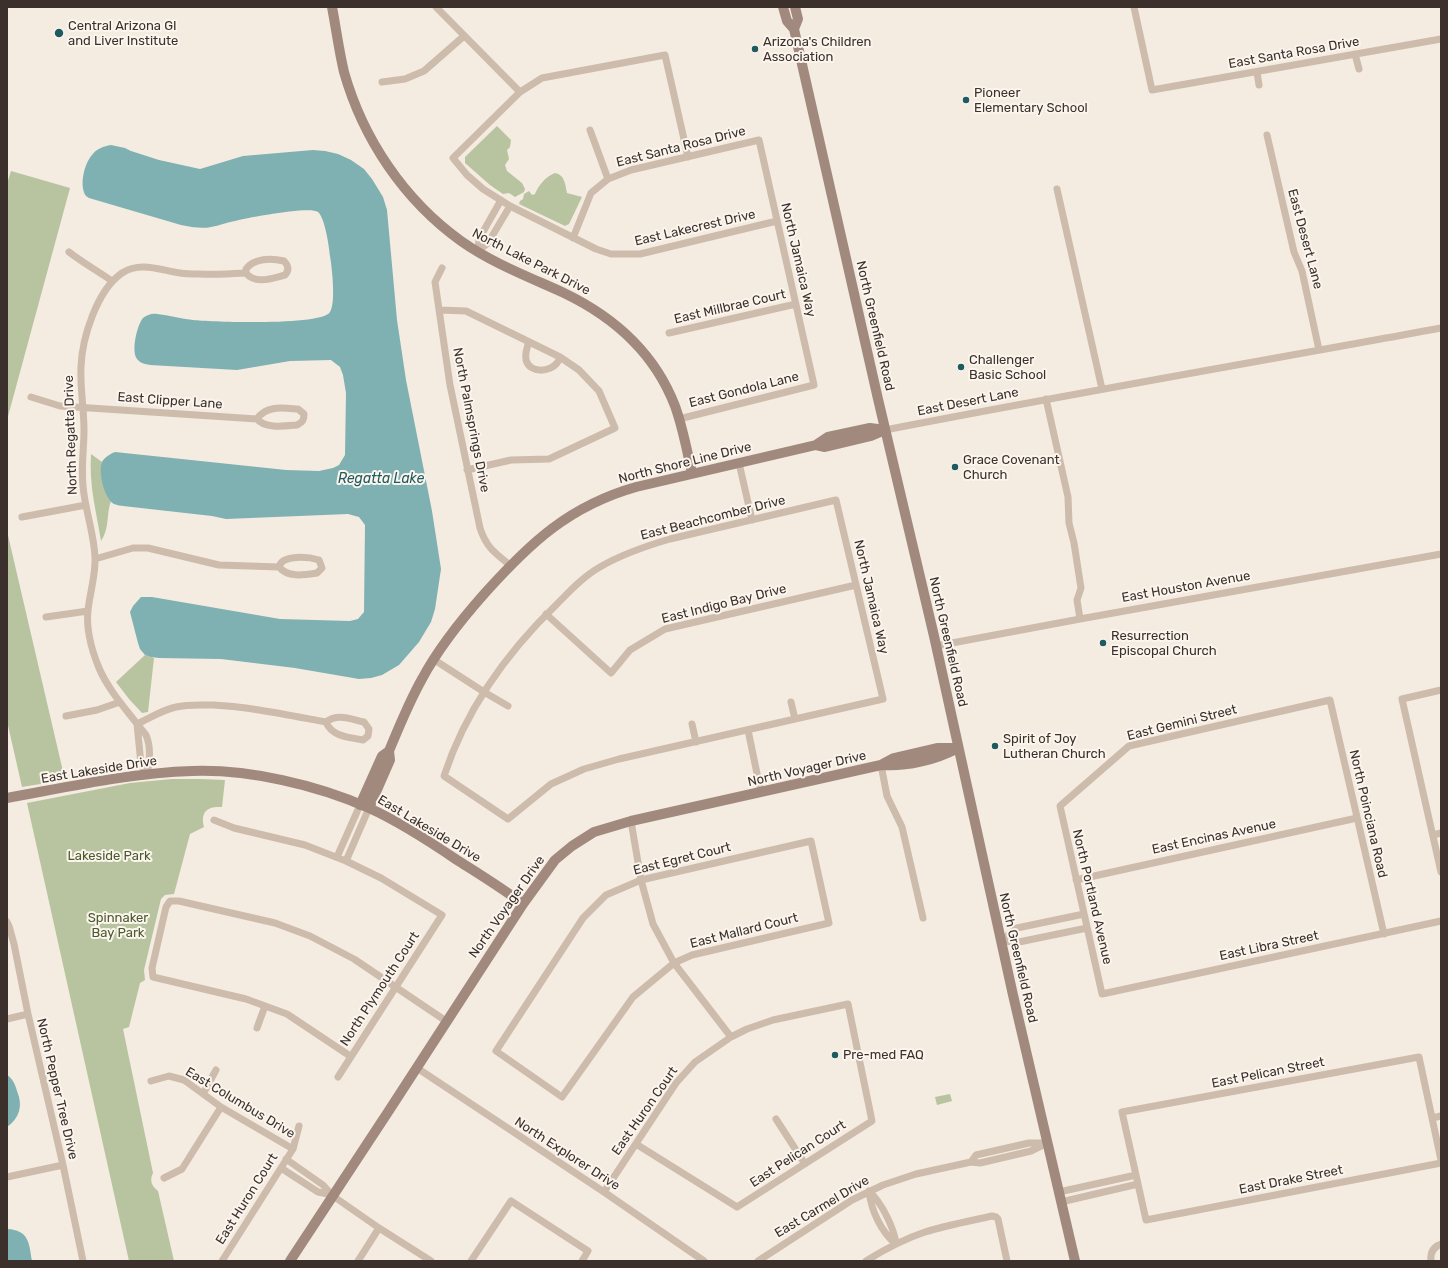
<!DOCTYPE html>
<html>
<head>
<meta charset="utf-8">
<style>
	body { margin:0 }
	#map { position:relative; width:1448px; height:1268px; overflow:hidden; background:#f4ebe1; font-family:Rubik,sans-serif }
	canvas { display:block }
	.frame { position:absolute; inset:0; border:8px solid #3b302b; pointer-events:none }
</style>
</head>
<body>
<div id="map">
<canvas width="1448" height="1268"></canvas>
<div class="frame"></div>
</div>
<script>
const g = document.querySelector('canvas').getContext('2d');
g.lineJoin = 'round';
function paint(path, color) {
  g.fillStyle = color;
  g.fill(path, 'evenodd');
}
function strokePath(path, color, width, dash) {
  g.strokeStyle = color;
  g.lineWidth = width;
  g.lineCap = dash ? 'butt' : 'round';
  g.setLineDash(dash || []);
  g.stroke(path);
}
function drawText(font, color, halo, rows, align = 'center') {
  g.font = font + ' Rubik,sans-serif';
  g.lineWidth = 4;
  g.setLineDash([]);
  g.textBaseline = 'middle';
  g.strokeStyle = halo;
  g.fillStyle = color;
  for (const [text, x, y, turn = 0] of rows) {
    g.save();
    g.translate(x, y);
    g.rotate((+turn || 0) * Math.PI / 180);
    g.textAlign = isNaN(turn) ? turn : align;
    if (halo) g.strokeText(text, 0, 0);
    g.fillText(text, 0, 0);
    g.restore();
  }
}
paint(new Path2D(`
	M 497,126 L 511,140 L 510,147 L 507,150 L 509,159 L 505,165 L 507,171 L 522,183 L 525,189 L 524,192 L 515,197 L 509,193 L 503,194 L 490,185 L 465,163 L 465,157 Z
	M 11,171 L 70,188 L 7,420 L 7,184 Z
	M 555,173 C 565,175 565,184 567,193 L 582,197 L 569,224 L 565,226 L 563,225 L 519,204 L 520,201 L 523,199 L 524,194 L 529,191 L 532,195 L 535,194 C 538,186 546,176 555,173 Z
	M 91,454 L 102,462 C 100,475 103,490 111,501 C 106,514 110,528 101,541 C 96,510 89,486 91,454 Z
	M 7,531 L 65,780 L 22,787 L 7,721 Z
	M 145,655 L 154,658 L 148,712 L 142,713 L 129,699 L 116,682 Z
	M 172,779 L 200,779 L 225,780 L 222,807 C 208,806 200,811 204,827 L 190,834 L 174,894 L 165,895 L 161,899 L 144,970 L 145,980 L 140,983 L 129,1027 L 123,1029 L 153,1173 C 149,1181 152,1186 158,1191 L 174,1261 L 129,1261 L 27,803 L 130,783 Z
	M 950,1094 L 952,1101 L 937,1105 L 935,1097 Z`), '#b8c4a0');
paint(new Path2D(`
	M 111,145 L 125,148 L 131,151 L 159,160 L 200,169 L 243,156 L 313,150 L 325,151 L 338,154 L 351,160 L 364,169 L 372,179 L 383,197 L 387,210 L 397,320 L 406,380 L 432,511 L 441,569 L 435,609 L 431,622 L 419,642 L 399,665 L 382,675 L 371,678 L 359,679 L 295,668 L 221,659 L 159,658 L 151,657 L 145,655 L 140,649 L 138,643 L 130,612 L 133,606 L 141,597 L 152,597 L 280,619 L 350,621 L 358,619 L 364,612 L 365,525 L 359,517 L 348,514 L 226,519 L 212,516 L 123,506 C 121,506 117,505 114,504 C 104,498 98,472 102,462 C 104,458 110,454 115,452 L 286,470 L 319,471 L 333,468 L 339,465 L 345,455 L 346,393 L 343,375 L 340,367 L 331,360 L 290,361 L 237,370 L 150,365 C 145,364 140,363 137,359 C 131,351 137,325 143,318 C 147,315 152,313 157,314 C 169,315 181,319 193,320 C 212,322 322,326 330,312 C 336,303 332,268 330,256 C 329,246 325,218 318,212 C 310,206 247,218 235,221 C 227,222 219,226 211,227 C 202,229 191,227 181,225 L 89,198 L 86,196 C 79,186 84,164 92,155 C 96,149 104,146 111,145 Z
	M 7,1075 C 13,1079 15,1084 17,1091 C 23,1105 20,1118 7,1127 Z
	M 7,1229 C 29,1230 29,1243 32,1261 L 7,1261 Z`), '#7fb0b2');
strokePath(new Path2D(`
	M 436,7 L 520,92
	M 1134,7 L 1152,90 L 1441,39
	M 1355,54 L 1359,69
	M 1257,72 L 1259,85
	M 382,82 L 405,79 L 424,71 L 464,36
	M 590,130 L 608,179
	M 1267,135 L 1294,252 L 1302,271 L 1319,350
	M 688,157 L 665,55 L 542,78 L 520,92 L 453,158 L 467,175 L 483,189 L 510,206 L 596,249 L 611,254 L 640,254 L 777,221
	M 1057,189 L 1102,389
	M 573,238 L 591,193 L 608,179 L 631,170 L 759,140 L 814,385 L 679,419
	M 478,251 L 479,239 L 501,200
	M 478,251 L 488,243 L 510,206
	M 69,252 C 83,263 98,271 112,281
	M 442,268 L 435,282 L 450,385 L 480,528 C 486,547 495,553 510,565
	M 439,310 L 466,311 L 560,357 L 579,370 L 599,391 L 615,428 L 549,459 L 511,460 L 467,470
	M 669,333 L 796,304
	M 529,342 C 527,347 525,354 526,360 C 530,374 550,372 557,363 C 559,361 559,359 560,357
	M 31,397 L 60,406 L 257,419 C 265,429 285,426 297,425 C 303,422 304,420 304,414 L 298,409 C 283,408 266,405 257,419
	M 1046,399 L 1068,497 L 1069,523 L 1074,543 L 1081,588 L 1077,600 L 1080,619
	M 885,430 C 1070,394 1256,362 1441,328
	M 739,463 L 752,520
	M 836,500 L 883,699 L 619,759 L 584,769 L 551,784 L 508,819 L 444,776 C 466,709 508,651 558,603 C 571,590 584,576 600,567 C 622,554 646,546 670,539 Z
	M 22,517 L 86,505
	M 95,559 L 133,548 L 148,548 L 219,565 L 279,567 C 288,578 304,575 317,573 L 322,568 L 319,560 C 309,557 282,554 279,567
	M 546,614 L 611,673 L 630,650 L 665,629 L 856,585
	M 46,617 L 88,611
	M 936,646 L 1080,619 L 1441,554
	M 433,659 L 484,692 L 508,706
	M 1441,690 L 1402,699 L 1441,872
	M 791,702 L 795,719
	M 66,716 L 97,710 L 120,702
	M 137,724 C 150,718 162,710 176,707 C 188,704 201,705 213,705 C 251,707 288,715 326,722 C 338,713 350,719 364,722 L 369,729 L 368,736 L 363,740 C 349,737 332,737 326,722
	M 137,724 L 141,764 L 147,774
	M 692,724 L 696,742
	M 748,730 L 761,793
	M 881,765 L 887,796 L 902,827 L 923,918
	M 147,774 C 150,763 151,746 146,735 C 144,732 140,728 138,725 C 124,707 108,689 99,668 C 92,651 86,628 88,610 C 90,592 96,574 95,557 C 94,533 85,510 83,486 C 81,467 84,448 84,430 C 84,409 80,388 81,367 C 82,338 97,290 122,273 C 140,261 160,270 180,273 C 186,274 193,274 199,274 C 215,275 230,274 246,273 C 255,285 273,278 285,275 C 290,270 288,265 284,261 C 271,258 254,258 246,269 L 246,273
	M 214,820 L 234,828 L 305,845 L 346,861 L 381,878 L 442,915 L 338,1077
	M 631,821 L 641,880 L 653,924 L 674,963 L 731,1037
	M 1433,835 L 1441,833
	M 811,841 L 829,923 L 692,955 L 674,963 L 633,997 L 562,1097 L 496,1051 L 583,918 L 606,895 L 641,880 Z
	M 337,857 L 360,805
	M 346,861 L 369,808
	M 1076,880 L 1357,818
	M 7,922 L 9,926 L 14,944 L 28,1014 L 63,1165 L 83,1261
	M 1384,934 L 1330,700 L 1129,746 L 1060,806 L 1102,994 L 1441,921
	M 1001,941 L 1017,928 L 1084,914
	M 1001,941 L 1019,942 L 1087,928
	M 7,1019 L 28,1014
	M 257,1028 L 265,1006
	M 350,1056 L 287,1014 L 246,999 L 153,977 L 152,968 L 166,907 L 170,901 L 179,901 L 275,923 L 310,936 L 354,959 L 446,1021
	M 417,1068 L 604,1192 L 704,1261
	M 151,1081 L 169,1076 L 184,1080 L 221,1107 L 293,1149
	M 203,1094 L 216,1070
	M 1432,1118 L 1441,1116
	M 776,1119 L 805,1164
	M 286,1159 L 323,1185 L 333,1196 L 379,1228 L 431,1261
	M 1441,1160 L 1419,1057 L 1122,1112 L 1146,1220 L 1441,1163
	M 971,1162 L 976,1155 L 1029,1143 L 1046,1143
	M 281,1168 L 318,1192 L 333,1195
	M 7,1177 L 63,1165
	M 164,1178 L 182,1169 L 221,1107
	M 869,1191 C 871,1210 881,1232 896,1244
	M 869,1191 C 881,1202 894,1227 896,1244
	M 604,1192 L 676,1083 L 695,1062 L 731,1037 L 747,1029 L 773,1020 L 848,1004 L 872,1121 L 737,1207 L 636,1144
	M 1059,1192 L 1136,1175
	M 1061,1202 L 1138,1184
	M 222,1261 L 293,1149 L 299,1126
	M 358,1261 L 379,1228
	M 471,1261 L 511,1201 L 588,1251 L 582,1261
	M 758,1261 L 852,1200 L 883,1185 L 916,1174 L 971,1162 L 980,1163 L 1031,1151 L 1047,1143
	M 866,1261 C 885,1249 904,1239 925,1232 C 947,1225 970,1221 992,1216 L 996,1217 L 998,1219 L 1007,1261
	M 1431,1261 C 1430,1253 1433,1247 1441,1244`), '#cdbbac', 7);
strokePath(new Path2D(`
	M 332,7 C 336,28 339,51 344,72 C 363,139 404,200 461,241 C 492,263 529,277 564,293 C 614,317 655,354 675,406 C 683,428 687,451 692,473
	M 783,7 L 787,21 L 794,29 L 878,399 L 934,636 L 1013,995 L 1075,1261
	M 794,29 L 798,19 L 795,7
	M 816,445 L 825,447 L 871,436 L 885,430
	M 881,765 L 894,758 L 937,748 L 954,748
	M 7,798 C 68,787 130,773 192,771 C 249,769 317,785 369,808 C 400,822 429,841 457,860 C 479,874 502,888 523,904
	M 360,805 L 382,756 L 389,751 C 399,727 409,702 422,679 C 439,647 461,620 485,593 C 530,543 569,506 636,487 L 816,445 L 828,437 L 870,428 L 885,430
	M 369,808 L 390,760 L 389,751
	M 290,1261 L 390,1109 L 523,904 L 555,860 L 572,846 L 594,832 L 631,821 L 881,765 C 907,767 935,760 958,748`), '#a18a7d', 10);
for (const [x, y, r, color] of [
	[59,33,5,"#1f5a5e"],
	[755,49,4,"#1f5a5e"],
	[966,100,4,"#1f5a5e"],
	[961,367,4,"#1f5a5e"],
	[955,467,4,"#1f5a5e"],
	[1103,643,4,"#1f5a5e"],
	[995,746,4,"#1f5a5e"],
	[835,1055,4,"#1f5a5e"]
]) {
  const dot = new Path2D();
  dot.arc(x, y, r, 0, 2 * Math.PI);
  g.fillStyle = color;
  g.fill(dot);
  strokePath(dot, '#fbf5ee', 1.5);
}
drawText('13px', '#3b302b', '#fbf5ee', [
	["Central Arizona GI",68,26],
	["and Liver Institute",68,41],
	["Arizona's Children",763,42],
	["Association",763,57],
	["Pioneer",974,93],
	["Elementary School",974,108],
	["Challenger",969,360],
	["Basic School",969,375],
	["Grace Covenant",963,460],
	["Church",963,475],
	["Resurrection",1111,636],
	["Episcopal Church",1111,651],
	["Spirit of Joy",1003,739],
	["Lutheran Church",1003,754],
	["Pre-med FAQ",843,1055]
], 'left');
drawText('13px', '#3b302b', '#fbf5ee', [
	["East Santa Rosa Drive",1294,53,-10],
	["East Santa Rosa Drive",681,147,-14],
	["East Lakecrest Drive",695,228,-13],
	["East Desert Lane",1305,239,75],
	["North Jamaica Way",798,260,77],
	["North Lake Park Drive",531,262,27],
	["East Millbrae Court",730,307,-13],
	["North Greenfield Road",875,326,77],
	["East Gondola Lane",744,390,-14],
	["East Clipper Lane",170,401,4],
	["East Desert Lane",968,402,-11],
	["North Palmsprings Drive",471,420,79],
	["North Regatta Drive",71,435,-92],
	["North Shore Line Drive",685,463,-14],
	["East Beachcomber Drive",713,518,-14],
	["East Houston Avenue",1186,587,-10],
	["North Jamaica Way",871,597,77],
	["East Indigo Bay Drive",724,604,-14],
	["North Greenfield Road",948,642,77],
	["East Gemini Street",1182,723,-14],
	["North Voyager Drive",807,769,-13],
	["East Lakeside Drive",99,770,-9],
	["North Poinciana Road",1368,814,77],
	["East Lakeside Drive",429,829,31],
	["East Encinas Avenue",1214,837,-12],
	["East Egret Court",682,859,-14],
	["North Portland Avenue",1092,897,77],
	["North Voyager Drive",507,907,-55],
	["East Mallard Court",744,931,-14],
	["East Libra Street",1269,946,-12],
	["North Greenfield Road",1018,958,77],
	["North Plymouth Court",380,989,-57],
	["East Pelican Street",1268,1073,-11],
	["North Pepper Tree Drive",57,1089,77],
	["East Columbus Drive",240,1103,31],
	["East Huron Court",645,1111,-55],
	["North Explorer Drive",567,1154,33],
	["East Pelican Court",798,1154,-33],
	["East Drake Street",1291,1180,-11],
	["East Huron Court",247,1199,-58],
	["East Carmel Drive",822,1207,-31]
]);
drawText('13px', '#4a5a2e', '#fbf5ee', [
	["Lakeside Park",109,856],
	["Spinnaker",118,918],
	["Bay Park",118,933]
]);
drawText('italic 14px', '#1f5a5e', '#fbf5ee', [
	["Regatta Lake",381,479]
]);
</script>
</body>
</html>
